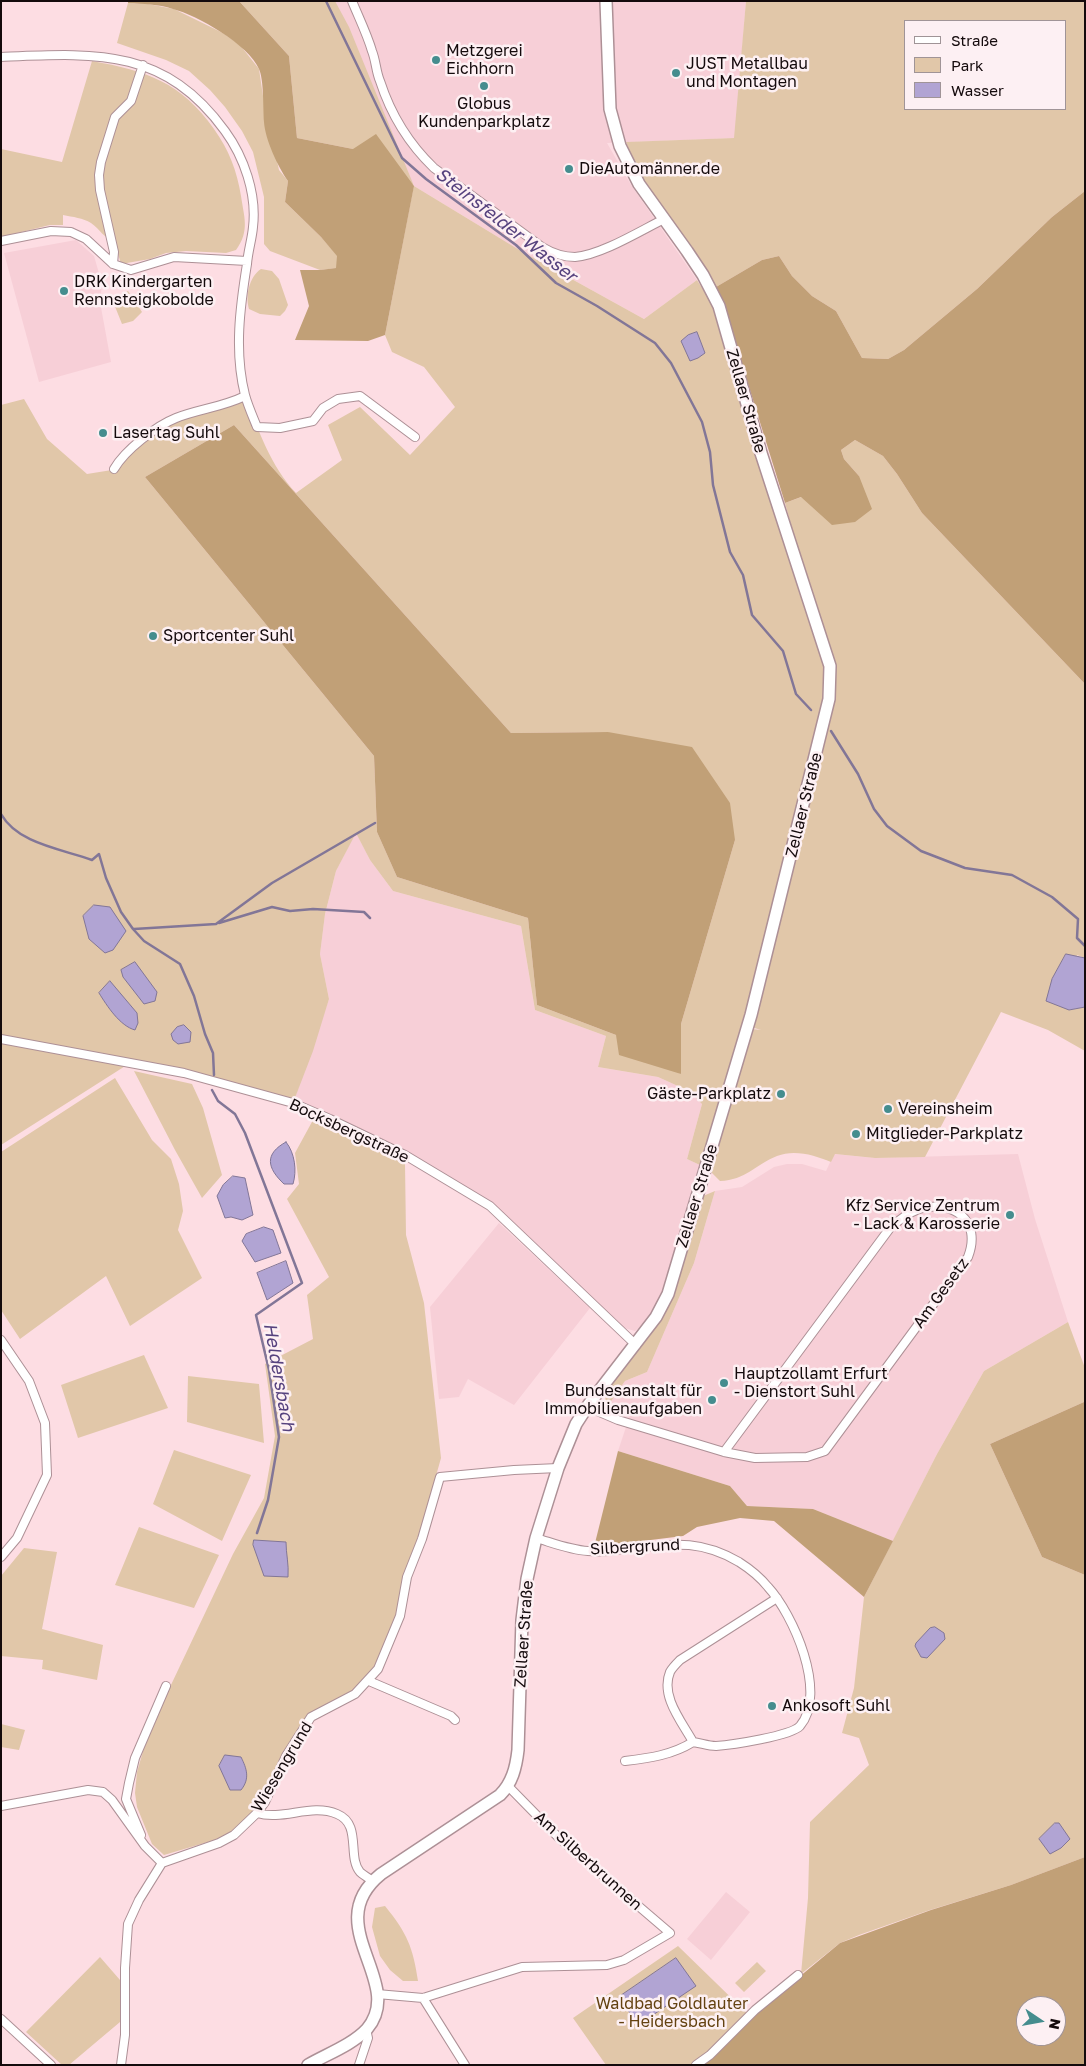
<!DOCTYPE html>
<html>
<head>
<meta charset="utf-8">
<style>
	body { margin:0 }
	#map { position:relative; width:1086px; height:2066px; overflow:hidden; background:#fddde3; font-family:"Golos Text",sans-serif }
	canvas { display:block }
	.frame { position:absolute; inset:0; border:2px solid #140a0c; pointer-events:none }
	.legend { position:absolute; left:904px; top:20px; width:162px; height:90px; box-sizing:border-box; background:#fdf0f3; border:1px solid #a09497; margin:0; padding:6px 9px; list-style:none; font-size:15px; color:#140a0c }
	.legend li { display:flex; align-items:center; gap:10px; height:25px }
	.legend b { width:25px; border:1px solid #a09497 }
	.north { position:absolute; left:1016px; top:1996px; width:50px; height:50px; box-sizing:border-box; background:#fdf0f3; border:1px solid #a09497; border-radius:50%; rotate:102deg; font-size:14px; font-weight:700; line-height:20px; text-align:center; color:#140a0c }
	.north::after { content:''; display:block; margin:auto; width:18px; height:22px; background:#458d8e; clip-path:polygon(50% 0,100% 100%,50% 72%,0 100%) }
</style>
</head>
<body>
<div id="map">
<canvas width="1086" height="2066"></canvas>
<div class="frame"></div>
<ul class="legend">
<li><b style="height:6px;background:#fff"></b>Straße</li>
<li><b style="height:14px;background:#e1c7a9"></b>Park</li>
<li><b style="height:14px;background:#b1a4d3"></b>Wasser</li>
</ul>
<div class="north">N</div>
</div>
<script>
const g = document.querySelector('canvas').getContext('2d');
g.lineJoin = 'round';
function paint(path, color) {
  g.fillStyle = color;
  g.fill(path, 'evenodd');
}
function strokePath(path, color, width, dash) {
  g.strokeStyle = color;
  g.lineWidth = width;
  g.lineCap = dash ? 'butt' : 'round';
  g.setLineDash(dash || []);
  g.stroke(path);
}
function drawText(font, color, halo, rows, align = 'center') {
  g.font = font + ' "Golos Text",sans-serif';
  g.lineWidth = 5;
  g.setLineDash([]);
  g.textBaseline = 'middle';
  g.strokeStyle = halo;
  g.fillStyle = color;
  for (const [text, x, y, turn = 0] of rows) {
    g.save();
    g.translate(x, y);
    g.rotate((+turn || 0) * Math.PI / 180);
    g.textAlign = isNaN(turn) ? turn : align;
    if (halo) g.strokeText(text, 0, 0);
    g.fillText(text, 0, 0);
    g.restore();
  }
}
paint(new Path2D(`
	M 312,1 L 746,1 L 735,138 L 607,143 L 631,185 L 697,280 L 644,319 L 521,251 L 414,186 Z
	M 76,240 L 94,256 L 102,284 L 100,302 L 111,362 L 39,382 L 4,253 Z
	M 356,832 L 370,860 L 393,891 L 521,926 L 535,1010 L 606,1036 L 598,1067 L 658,1077 L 689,1091 L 702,1104 L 687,1159 L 702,1166 L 662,1296 L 649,1320 L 635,1331 L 621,1327 L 496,1213 L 405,1155 L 293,1103 L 329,999 L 320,954 L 325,914 L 336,871 Z
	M 834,1154 L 875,1158 L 1018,1154 L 1035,1219 L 1068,1322 L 984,1371 L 937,1454 L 893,1541 L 813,1509 L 747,1506 L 730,1486 L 618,1451 L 629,1418 L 607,1407 L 625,1381 L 647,1372 L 694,1263 L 715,1191 L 742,1187 L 774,1167 L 787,1164 L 802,1164 L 826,1171 Z
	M 499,1223 L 590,1308 L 514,1405 L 468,1379 L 459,1397 L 439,1399 L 430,1307 Z
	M 726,1892 L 750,1912 L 711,1960 L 687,1939 Z`), '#f7cfd7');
paint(new Path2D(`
	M 239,1 L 335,1 L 349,27 L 414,186 L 521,251 L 644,319 L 697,280 L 714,307 L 823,650 L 826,688 L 823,713 L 744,1024 L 702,1166 L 687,1159 L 702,1104 L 689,1091 L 658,1077 L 598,1067 L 606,1036 L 535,1010 L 521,926 L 393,891 L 370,860 L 356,833 L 336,871 L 325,914 L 320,954 L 329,999 L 313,1051 L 293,1103 L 130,1063 L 1,1145 L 1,405 L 24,399 L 47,439 L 87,474 L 118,469 L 118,462 L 160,426 L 245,396 C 259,431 270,465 296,493 L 342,460 L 328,425 L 360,407 L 410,455 L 455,407 L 424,367 L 392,352 L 385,335 L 414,185 L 353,149 L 297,138 L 289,56 ZM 234,425 L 511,733 L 608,732 L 735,840 L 681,1024 L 681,1074 L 616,1035 L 537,1005 L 528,918 L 397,877 L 377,832 L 374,756 L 145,477 Z
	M 746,1 L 1085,1 L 1085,191 L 1052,217 L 977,289 L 904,350 L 888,359 L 862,358 L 836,311 L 812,296 L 792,276 L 779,256 L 762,260 L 716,287 L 640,179 L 626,142 L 734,138 ZM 905,21 L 1065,21 L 1065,109 L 905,109 Z
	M 128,3 L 148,4 L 174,9 L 223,33 L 240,45 L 259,69 L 263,96 L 279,170 L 288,181 L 285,202 L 321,237 L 337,255 L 337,268 L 320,270 L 270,251 L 264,244 L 264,197 L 253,152 L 242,131 L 225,107 L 210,90 L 189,71 L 166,60 L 117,43 Z
	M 92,61 C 147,71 181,82 214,129 C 229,150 237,171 241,196 C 244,217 250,231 236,250 L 226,253 L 186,251 L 166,253 L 150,259 L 121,264 L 114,240 C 104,239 100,229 91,223 C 83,218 73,217 63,215 L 63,225 L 50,225 L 1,237 L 1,149 L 62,162 Z
	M 261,269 L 272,271 L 279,279 L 288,305 L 285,311 L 280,316 L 260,314 L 249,309 C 245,296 249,277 261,269 Z
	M 128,291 L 142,312 L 133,321 L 122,324 L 112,299 Z
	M 855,440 L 883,456 L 897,474 L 922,513 L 1085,684 L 1085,958 L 1077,955 L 1069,1010 L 1085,1007 L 1085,1051 L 1048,1030 L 1001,1012 L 925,1157 L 875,1158 L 835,1154 L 831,1162 C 815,1155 794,1149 777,1156 C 755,1165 746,1180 720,1181 L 710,1171 L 752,1029 L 761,1030 L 748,1026 L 826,713 L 830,666 L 785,503 L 859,476 L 844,459 L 841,450 Z
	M 134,1071 L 192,1084 L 203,1108 L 222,1175 L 202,1198 L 175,1150 Z
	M 115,1078 L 152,1140 L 171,1159 L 179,1184 L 183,1211 L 178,1230 L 202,1278 L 130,1326 L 106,1276 L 20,1339 L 1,1310 L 1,1152 Z
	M 313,1120 L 405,1164 L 406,1235 L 424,1303 L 441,1458 L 397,1615 L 375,1667 L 353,1691 L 309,1714 L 283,1754 L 261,1800 L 248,1817 L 232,1831 L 218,1839 L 164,1855 L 152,1844 L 137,1807 L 135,1793 L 137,1772 L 144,1748 L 170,1687 L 233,1554 L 264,1498 L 275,1436 L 265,1364 L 313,1339 L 307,1295 L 329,1277 L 287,1199 L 299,1184 L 295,1153 Z
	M 715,1191 L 694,1263 L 647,1372 L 625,1381 L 607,1407 L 604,1391 L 642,1342 L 703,1196 Z
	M 1068,1322 L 1085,1368 L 1084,1402 L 990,1444 L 1042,1557 L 1085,1575 L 1085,1857 L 1011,1885 L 930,1910 L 859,1935 L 840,1943 L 801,1974 L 808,1898 L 810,1822 L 869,1765 L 859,1738 L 842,1733 L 854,1688 L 864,1597 L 937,1454 L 984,1371 Z
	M 144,1355 L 168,1408 L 78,1438 L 61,1385 Z
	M 188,1376 L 259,1384 L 264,1443 L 187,1422 Z
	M 174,1450 L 251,1475 L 222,1541 L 153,1504 Z
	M 139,1527 L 219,1555 L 194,1608 L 115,1585 Z
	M 24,1548 L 57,1552 L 42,1629 L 103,1645 L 97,1680 L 42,1669 L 43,1660 L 1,1656 L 1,1576 Z
	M 1,1724 L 25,1730 L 19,1750 L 1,1747 Z
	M 385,1906 C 407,1933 413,1947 418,1981 L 403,1981 L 390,1970 L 380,1956 L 372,1927 L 375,1908 Z
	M 678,1946 L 751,2017 L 700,2065 L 606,2065 L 573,2018 Z
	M 100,1957 L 120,1980 L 120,2022 L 69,2065 L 62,2065 L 26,2032 Z
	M 757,1962 L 766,1971 L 744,1992 L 735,1983 Z`), '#e1c7a9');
paint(new Path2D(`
	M 128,1 L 239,1 L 289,56 L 297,138 L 353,149 L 376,134 L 414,186 L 385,335 L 368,341 L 295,340 L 309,306 L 300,270 L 320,270 L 336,268 L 337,256 L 321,237 L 285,202 L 288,181 C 278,167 265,139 264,122 C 263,108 264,80 259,69 C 249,45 197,15 173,9 C 158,4 143,4 128,3 Z
	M 1085,191 L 1085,684 L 922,513 L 897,474 L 883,456 L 855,440 L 841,450 L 844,459 L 859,476 L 872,509 L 855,522 L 832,525 L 801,497 L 785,503 L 723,303 L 716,287 L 762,260 L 779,256 L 792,276 L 812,296 L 836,311 L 862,358 L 888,359 L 904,350 L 977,289 L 1052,217 Z
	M 234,425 L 511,733 L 608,732 L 692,747 L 730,803 L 735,840 L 681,1024 L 681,1074 L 619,1055 L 616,1035 L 537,1005 L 528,918 L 397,877 L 377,832 L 374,756 L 145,477 Z
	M 1085,1399 L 1085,1575 L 1042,1557 L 990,1444 L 1084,1402 Z
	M 618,1451 L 730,1486 L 747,1506 L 813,1509 L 893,1541 L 864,1597 L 774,1521 L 740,1518 L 697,1527 L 683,1536 L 594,1547 Z
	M 1085,1857 L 1085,2065 L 700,2065 L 751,2017 L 840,1943 L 931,1910 L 1011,1885 ZM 1026,2006 L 1056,2006 L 1056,2036 L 1026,2036 Z`), '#c1a077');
const water = new Path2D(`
	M 697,332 L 705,353 L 698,358 L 690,361 L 681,341 L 688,335 Z
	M 94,905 L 110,907 L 126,931 L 113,950 L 105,953 L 89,939 L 83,916 Z
	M 1066,954 L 1085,958 L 1085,1007 L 1069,1010 L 1046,1001 L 1052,979 Z
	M 135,962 L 157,992 L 155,1001 L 144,1004 L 123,977 L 121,970 Z
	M 110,981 L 137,1013 L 138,1023 L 135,1030 C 120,1026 107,1006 99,993 Z
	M 184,1025 L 191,1032 L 190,1042 L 178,1044 L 173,1040 L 171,1034 L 177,1027 Z
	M 286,1142 C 295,1153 297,1171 293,1184 L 284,1184 C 267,1168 264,1154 286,1142 Z
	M 233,1176 L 245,1178 L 253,1215 L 242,1220 L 231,1217 L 225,1218 L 217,1196 L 223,1185 Z
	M 264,1227 L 273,1230 L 281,1253 L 255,1262 L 242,1241 L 246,1234 Z
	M 286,1261 L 293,1283 L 267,1300 L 257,1273 Z
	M 254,1540 L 286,1542 C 286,1554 289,1564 288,1577 L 264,1576 L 253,1545 Z
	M 935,1627 L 944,1633 L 945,1639 L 927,1658 L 921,1657 L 915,1646 L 916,1643 L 930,1628 Z
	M 225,1755 L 241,1757 C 247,1769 250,1779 241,1790 L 230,1790 L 219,1766 Z
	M 1055,1823 L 1059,1823 L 1070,1839 L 1061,1848 L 1050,1854 L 1039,1839 Z
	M 676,1958 L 696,1986 L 638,2025 L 619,1997 Z`);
paint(water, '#b1a4d3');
strokePath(water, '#827697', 1);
strokePath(new Path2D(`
	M 326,1 L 402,158 L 426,179 L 516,245 L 556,283 L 597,306 L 655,343 L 671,363 L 702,422 L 710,452 L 713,485 L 730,552 L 743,575 L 752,615 L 783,651 L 796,694 L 811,710
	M 831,731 L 858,774 L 874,809 L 887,826 L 921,851 L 965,868 L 1012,875 L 1052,897 L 1078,919 L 1077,938 L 1085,946
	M 1,814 C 18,844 62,849 92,860 L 99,854 L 106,878 L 121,912 L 133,929 L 144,941 L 180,964 L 194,996 L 205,1034 L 213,1053 L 214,1075
	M 219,923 L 272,907 L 290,911 L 313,909 L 364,912 L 370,918
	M 134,929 L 216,924 L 272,883 L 375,823
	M 212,1090 L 218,1101 L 235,1114 L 245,1133 L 302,1283 L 256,1315 L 269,1370 L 279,1437 L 268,1500 L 257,1533`), '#827697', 2.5);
const street = new Path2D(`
	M 352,1 C 359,18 367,34 372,51 C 376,61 376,72 380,81 C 391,115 409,144 434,168 L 542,247 C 552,253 563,257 575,257 C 601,255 640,231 664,219
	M 1,57 C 95,53 164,47 225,131 C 244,157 257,194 253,227 C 252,239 248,251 247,264 C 240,307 234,352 245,395 C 248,406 253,417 257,427 L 280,428 L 313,421 L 323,408 L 338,399 L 360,396 L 415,437
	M 1,241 L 51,231 L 71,232 L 86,239 L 113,264 L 131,270 L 174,257 L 247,261
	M 113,264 L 114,252 L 100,190 L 99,175 L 101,162 L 115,117 L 131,101 L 143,65
	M 114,469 C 125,450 156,426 176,418 C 199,409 223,407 245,396
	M 1,1039 L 184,1073 L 293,1103 L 330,1119 L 405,1155 L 490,1206 L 636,1345
	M 1,1340 L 29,1381 L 45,1423 L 47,1475 L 17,1538 L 1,1557
	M 589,1404 L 597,1411 L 618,1420 L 724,1452 L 755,1458 L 807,1457 L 825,1451 L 968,1257 C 982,1221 954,1199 919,1209 C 908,1213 899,1220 890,1228 L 724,1452
	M 536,1538 C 553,1543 570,1550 588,1551 C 598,1552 611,1551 622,1549 C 667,1545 697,1537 739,1562 C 750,1569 760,1577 768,1587 C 793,1614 828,1693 800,1726 C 791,1736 731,1745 716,1746 C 708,1746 701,1743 693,1742 C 682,1722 660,1696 670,1672 C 672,1668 677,1663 680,1660 L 777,1598
	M 369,1681 L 451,1716 L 455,1720
	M 625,1761 C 650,1758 672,1755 693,1742
	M 1,1806 L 88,1790 L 103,1792 L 112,1800 L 145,1846 L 162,1863
	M 257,1813 C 283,1821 311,1803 337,1814 C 362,1824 347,1857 360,1872 C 363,1875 369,1878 372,1881
	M 141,1835 L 126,1799 L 129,1783 L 135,1758 L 166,1686
	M 377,1994 L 423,1998 L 522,1967 L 607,1965 L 624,1960 L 670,1933 L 559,1838 L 508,1786
	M 423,1998 L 465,2065
	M 1,2019 L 51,2065
	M 121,2065 L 125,2035 L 125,1968 L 128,1924 L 139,1900 L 162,1863 L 219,1843 L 234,1835 L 257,1813 L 265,1802 L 286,1756 L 311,1717 L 355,1694 L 378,1669 L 400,1616 L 407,1577 L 422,1539 L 440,1477 L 514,1470 L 558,1468
	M 359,2065 L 368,2038 L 366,2029
	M 696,2065 L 710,2055 L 755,2010 L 798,1975`);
const secondary = new Path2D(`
	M 308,2065 C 327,2054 352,2045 367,2029 C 407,1982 318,1925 381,1874 L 500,1795 C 512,1783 516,1768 518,1750 L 522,1620 L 527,1579 L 536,1538 L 558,1468 L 576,1424 L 589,1404 L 656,1317 L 668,1294 L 751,1015 L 829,699 L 830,666 L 761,453 L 719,306 L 703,275 L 687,251 L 639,184 L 620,146 L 610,109 L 606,1`);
strokePath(street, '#ad9096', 10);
strokePath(secondary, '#ad9096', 14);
strokePath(street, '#fff', 8);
strokePath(secondary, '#fff', 11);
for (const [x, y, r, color] of [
	[436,60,5,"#458d8e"],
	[676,73,5,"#458d8e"],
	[484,86,5,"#458d8e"],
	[569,169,5,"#458d8e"],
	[64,291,5,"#458d8e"],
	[103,433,5,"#458d8e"],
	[153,636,5,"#458d8e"],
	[781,1094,5,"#458d8e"],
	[888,1109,5,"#458d8e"],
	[856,1134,5,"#458d8e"],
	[1010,1215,5,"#458d8e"],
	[724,1383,5,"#458d8e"],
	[712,1400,5,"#458d8e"],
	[772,1706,5,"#458d8e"]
]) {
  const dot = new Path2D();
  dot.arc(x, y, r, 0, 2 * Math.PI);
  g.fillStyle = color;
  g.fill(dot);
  strokePath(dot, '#fdf0f3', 2);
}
drawText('16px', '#140a0c', '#fdf0f3', [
	["Metzgerei",446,51],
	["Eichhorn",446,69],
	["JUST Metallbau",686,64],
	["und Montagen",686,82],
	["Globus",484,104,"center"],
	["Kundenparkplatz",484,122,"center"],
	["DieAutomänner.de",579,169],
	["DRK Kindergarten",74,282],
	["Rennsteigkobolde",74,300],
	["Lasertag Suhl",113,433],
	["Sportcenter Suhl",163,636],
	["Gäste-Parkplatz",771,1094,"right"],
	["Vereinsheim",898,1109],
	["Mitglieder-Parkplatz",866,1134],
	["Kfz Service Zentrum",1000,1206,"right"],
	["- Lack & Karosserie",1000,1224,"right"],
	["Hauptzollamt Erfurt",734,1374],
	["- Dienstort Suhl",734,1392],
	["Bundesanstalt für",702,1391,"right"],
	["Immobilienaufgaben",702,1409,"right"],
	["Ankosoft Suhl",782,1706]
], 'left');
drawText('16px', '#140a0c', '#fdf0f3', [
	["Zellaer Straße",746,401,74],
	["Zellaer Straße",804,805,-76],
	["Bocksbergstraße",349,1131,25],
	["Zellaer Straße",697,1196,-73],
	["Am Gesetz",941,1293,-54],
	["Silbergrund",635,1547,-3],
	["Zellaer Straße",524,1634,-86],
	["Wiesengrund",282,1767,-59],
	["Am Silberbrunnen",588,1861,42]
]);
drawText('16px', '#644211', '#fdf0f3', [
	["Waldbad Goldlauter",672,2004],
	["- Heidersbach",672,2022]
]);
drawText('italic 18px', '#56427e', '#fdf0f3', [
	["Steinsfelder Wasser",506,225,38],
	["Heldersbach",279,1377,80]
]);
</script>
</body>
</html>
